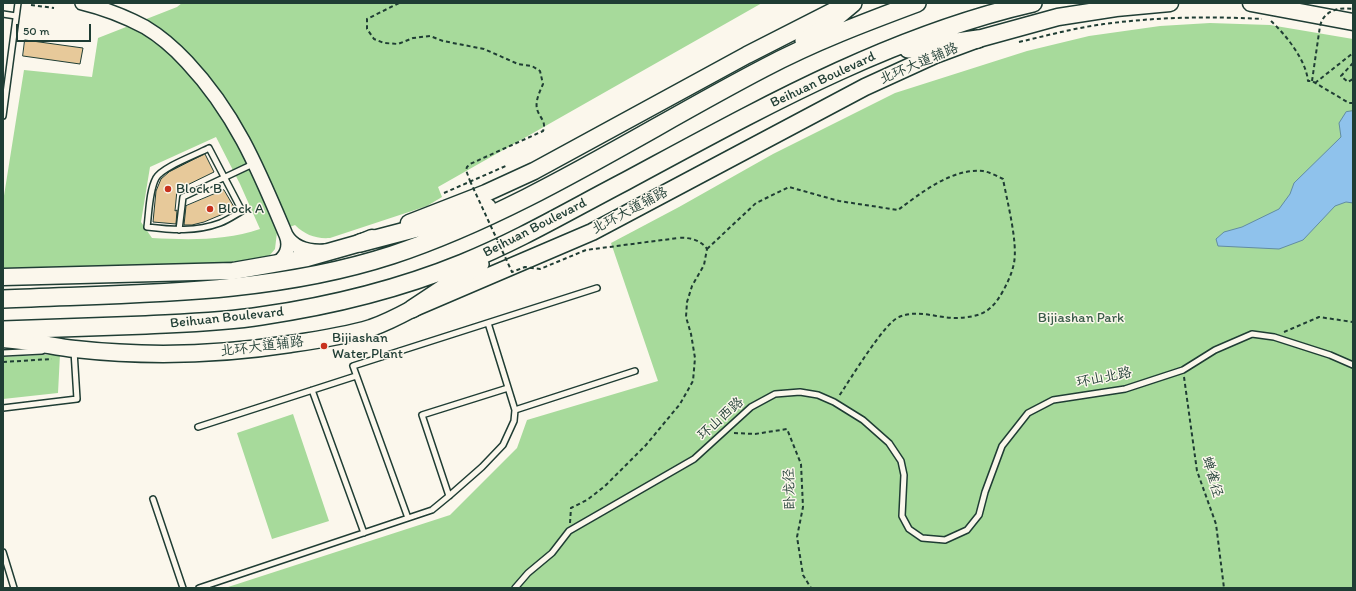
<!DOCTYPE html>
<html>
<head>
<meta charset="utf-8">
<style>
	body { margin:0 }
	#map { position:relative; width:1356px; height:591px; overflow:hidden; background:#fbf7ec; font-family:Itim,sans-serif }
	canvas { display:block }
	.frame { position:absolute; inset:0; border:4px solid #1f3d34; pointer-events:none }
	.scale { position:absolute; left:16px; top:24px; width:75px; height:18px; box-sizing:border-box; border:2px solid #1f3d34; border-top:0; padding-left:5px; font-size:12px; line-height:14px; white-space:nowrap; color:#1f3d34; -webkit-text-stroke:3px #fbf7ec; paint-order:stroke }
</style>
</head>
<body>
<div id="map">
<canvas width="1356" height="591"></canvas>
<div class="frame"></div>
<div class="scale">50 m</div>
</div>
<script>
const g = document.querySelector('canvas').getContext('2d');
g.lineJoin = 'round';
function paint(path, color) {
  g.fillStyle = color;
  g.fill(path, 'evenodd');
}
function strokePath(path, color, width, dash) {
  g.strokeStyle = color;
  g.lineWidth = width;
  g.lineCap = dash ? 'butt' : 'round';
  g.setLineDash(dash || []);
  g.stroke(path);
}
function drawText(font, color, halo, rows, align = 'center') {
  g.font = font + ' Itim,"LXGW WenKai TC",sans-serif';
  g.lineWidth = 3;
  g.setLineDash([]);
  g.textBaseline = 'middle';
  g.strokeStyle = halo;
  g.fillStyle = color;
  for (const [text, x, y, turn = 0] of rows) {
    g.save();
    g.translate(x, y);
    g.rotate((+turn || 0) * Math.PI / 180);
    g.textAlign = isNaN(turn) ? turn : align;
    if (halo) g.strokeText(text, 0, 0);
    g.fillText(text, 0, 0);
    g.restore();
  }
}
paint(new Path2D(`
	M 182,3 L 762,3 L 438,187 L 442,197 L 427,206 L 330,238 C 316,239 305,235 295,225 L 277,232 L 275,249 L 270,255 L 257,260 L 213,263 L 3,268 L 3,202 L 24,70 L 92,77 L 98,38 L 177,7 ZM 216,137 L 240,184 L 260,229 C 225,241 188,240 152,238 L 141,222 L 150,167 Z
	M 1210,23 L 1270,25 L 1353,39 L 1353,588 L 225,588 L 450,515 L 517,448 L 527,420 L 658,381 L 611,243 L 679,207 L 773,154 L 895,93 L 1027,51 L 1089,36 L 1160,26 Z
	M 60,354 L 58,393 L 3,399 L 3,357 Z
	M 293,414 L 329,521 L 272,539 L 237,433 Z`), '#a7da9b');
const water = new Path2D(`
	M 1353,111 L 1353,203 L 1346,202 L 1335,206 L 1303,240 L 1279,249 L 1218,246 L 1216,239 L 1224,232 L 1242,227 L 1279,209 L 1290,194 L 1294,183 L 1341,137 L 1339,123 L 1346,112 Z`);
paint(water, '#8fc2ec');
strokePath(water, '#628da2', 1);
const building = new Path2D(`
	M 25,40 L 83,48 L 80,64 L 23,56 Z
	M 205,154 L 214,172 L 177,190 L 175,211 L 177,210 L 176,224 L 153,222 L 156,191 L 161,179 L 169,172 Z
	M 224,190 L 234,207 L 223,214 L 204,222 L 192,225 L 184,225 L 186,206 Z`);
paint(building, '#e7c99a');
strokePath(building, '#1f3d34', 1);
const service = new Path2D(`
	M 3,14 L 16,16
	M 3,116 L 18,3
	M 209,148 L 242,211 C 235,215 228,220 220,223 C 196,232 172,230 147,227 C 149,213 149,191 156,178 C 162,167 196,155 209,148 Z
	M 179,230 L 183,197 L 253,164
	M 3,353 L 42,351
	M 312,390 L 364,533
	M 3,408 L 77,399 L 74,351
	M 515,410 L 635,371
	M 198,427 L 356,376
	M 449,496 L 422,415 L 508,388
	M 153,499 L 183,588
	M 408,518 L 353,366 L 597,288
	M 3,552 L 14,588
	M 199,588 L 432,510 L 449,496 L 482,467 L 503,445 L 514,421 L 515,410 L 488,323
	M 515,588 L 528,573 L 552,553 L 569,531 L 694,459 L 751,407 L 775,394 L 800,392 L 818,395 L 834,402 L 863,420 L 889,443 L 901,461 L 904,475 L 902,516 L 909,529 L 922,538 L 945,540 L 967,530 L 979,515 L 985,492 L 1002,446 L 1028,413 L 1053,400 L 1125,389 L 1183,370 L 1215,350 L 1252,334 L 1274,337 L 1330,355 L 1353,365`);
const tertiary = new Path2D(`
	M 82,3 C 103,8 126,17 145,27 C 160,36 175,49 187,62 C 236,114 259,171 286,235 C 291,247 286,259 274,264
	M 286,235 C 294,249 310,252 325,251`);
const primary = new Path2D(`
	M 1251,3 L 1353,22
	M 409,223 L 486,193 L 534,171 L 747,55 L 847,4
	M 3,277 L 233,271 L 307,258 L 360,243 L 372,238
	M 3,339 C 14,340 25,341 36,343 C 49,345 62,348 75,349 C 147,357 219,355 290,344 C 317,340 345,336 371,328 C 385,323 399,316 412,309 L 592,232 L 865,87 L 935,55 L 978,39 L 1058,17 L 1116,8 L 1170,3`);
const trunk = new Path2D(`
	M 804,41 L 822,29 L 853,3
	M 908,49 L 978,39
	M 360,243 L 421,227 L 487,207
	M 3,299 C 133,293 266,296 392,255 C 524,211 641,132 764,68 C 813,42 866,22 917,3
	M 412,309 L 480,264
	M 3,330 C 51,328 98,327 146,325 C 184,323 223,322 261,316 C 330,306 399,289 463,263 C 520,240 572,209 626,181 C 756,111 888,36 1033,3`);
strokePath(service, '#1f3d34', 8);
strokePath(tertiary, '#1f3d34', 16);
strokePath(primary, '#1f3d34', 19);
strokePath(trunk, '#1f3d34', 20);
strokePath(new Path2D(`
	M 399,3 L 367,19 L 367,29 L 374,39 L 384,43 L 398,44 L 413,38 L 430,36 L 443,41 L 484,49 L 518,64 L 532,66 L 540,71 L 543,84 C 540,91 535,101 537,109 C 539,117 547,122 543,131 L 470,164 L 467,167 L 466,170 L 470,181
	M 31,5 L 54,8
	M 1271,21 C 1286,35 1306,60 1308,81 L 1312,81 L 1349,103 L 1353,103
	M 1019,42 C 1045,36 1071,29 1097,25 C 1152,17 1208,16 1262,19
	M 1353,63 L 1341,76 L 1348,82 L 1353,79
	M 1315,83 L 1353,53
	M 444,193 L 508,165
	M 707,249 L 756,203 L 789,187 L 839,201 L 898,210 C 921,193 952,168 983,171 C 989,172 997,176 1003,179 C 1007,201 1018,242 1014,263 C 1012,273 1008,282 1003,291 C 991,313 980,317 956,318 C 937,318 917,309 899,317 C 884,323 850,380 839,396
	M 1284,332 L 1319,317 L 1353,322
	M 3,362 L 52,359
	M 1184,377 L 1197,471 L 1216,524 L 1224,588
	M 734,433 L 755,434 L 787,429 L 801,464 L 803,507 L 797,537 L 803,575 L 811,588
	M 570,523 L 571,508 L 587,500 L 605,486 L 646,445 L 680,404 L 693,381 L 695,358 L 691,334 L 686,317 L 687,302 L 692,286 L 704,265 L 707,249 C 701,240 689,237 678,238`), '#1f3d34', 2, [4, 3]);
strokePath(service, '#fbf7ec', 5);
strokePath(tertiary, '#fbf7ec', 13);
strokePath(primary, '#fbf7ec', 16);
strokePath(trunk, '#fbf7ec', 17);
strokePath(new Path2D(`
	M 1312,81 L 1320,26 C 1324,10 1339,7 1353,9
	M 470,181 L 512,272 L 525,267 L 540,269 L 586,250 L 678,238`), '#1f3d34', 2, [4, 3]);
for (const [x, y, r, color] of [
	[168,189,4,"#c8321e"],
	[210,209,4,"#c8321e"],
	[324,346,4,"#c8321e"]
]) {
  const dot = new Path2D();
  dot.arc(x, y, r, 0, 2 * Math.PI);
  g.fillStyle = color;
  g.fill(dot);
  strokePath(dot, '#fbf7ec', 1.5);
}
drawText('14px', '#1f3d34', '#fbf7ec', [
	["北环大道辅路",919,64,-23],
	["Beihuan Boulevard",823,80,-25],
	["北环大道辅路",630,211,-28],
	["Beihuan Boulevard",535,228,-27],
	["Beihuan Boulevard",227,318,-6],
	["北环大道辅路",262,347,-7],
	["环山北路",1104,378,-11],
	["环山西路",721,419,-42],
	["蝉雀径",1212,477,74],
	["卧龙径",790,489,-92]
]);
drawText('14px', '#1f3d34', '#fbf7ec', [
	["Block B",176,189],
	["Block A",218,209],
	["Bijiashan",332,338],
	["Water Plant",332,354]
], 'left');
drawText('14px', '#3a5c49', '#fbf7ec', [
	["Bijiashan Park",1081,318]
]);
</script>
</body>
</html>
